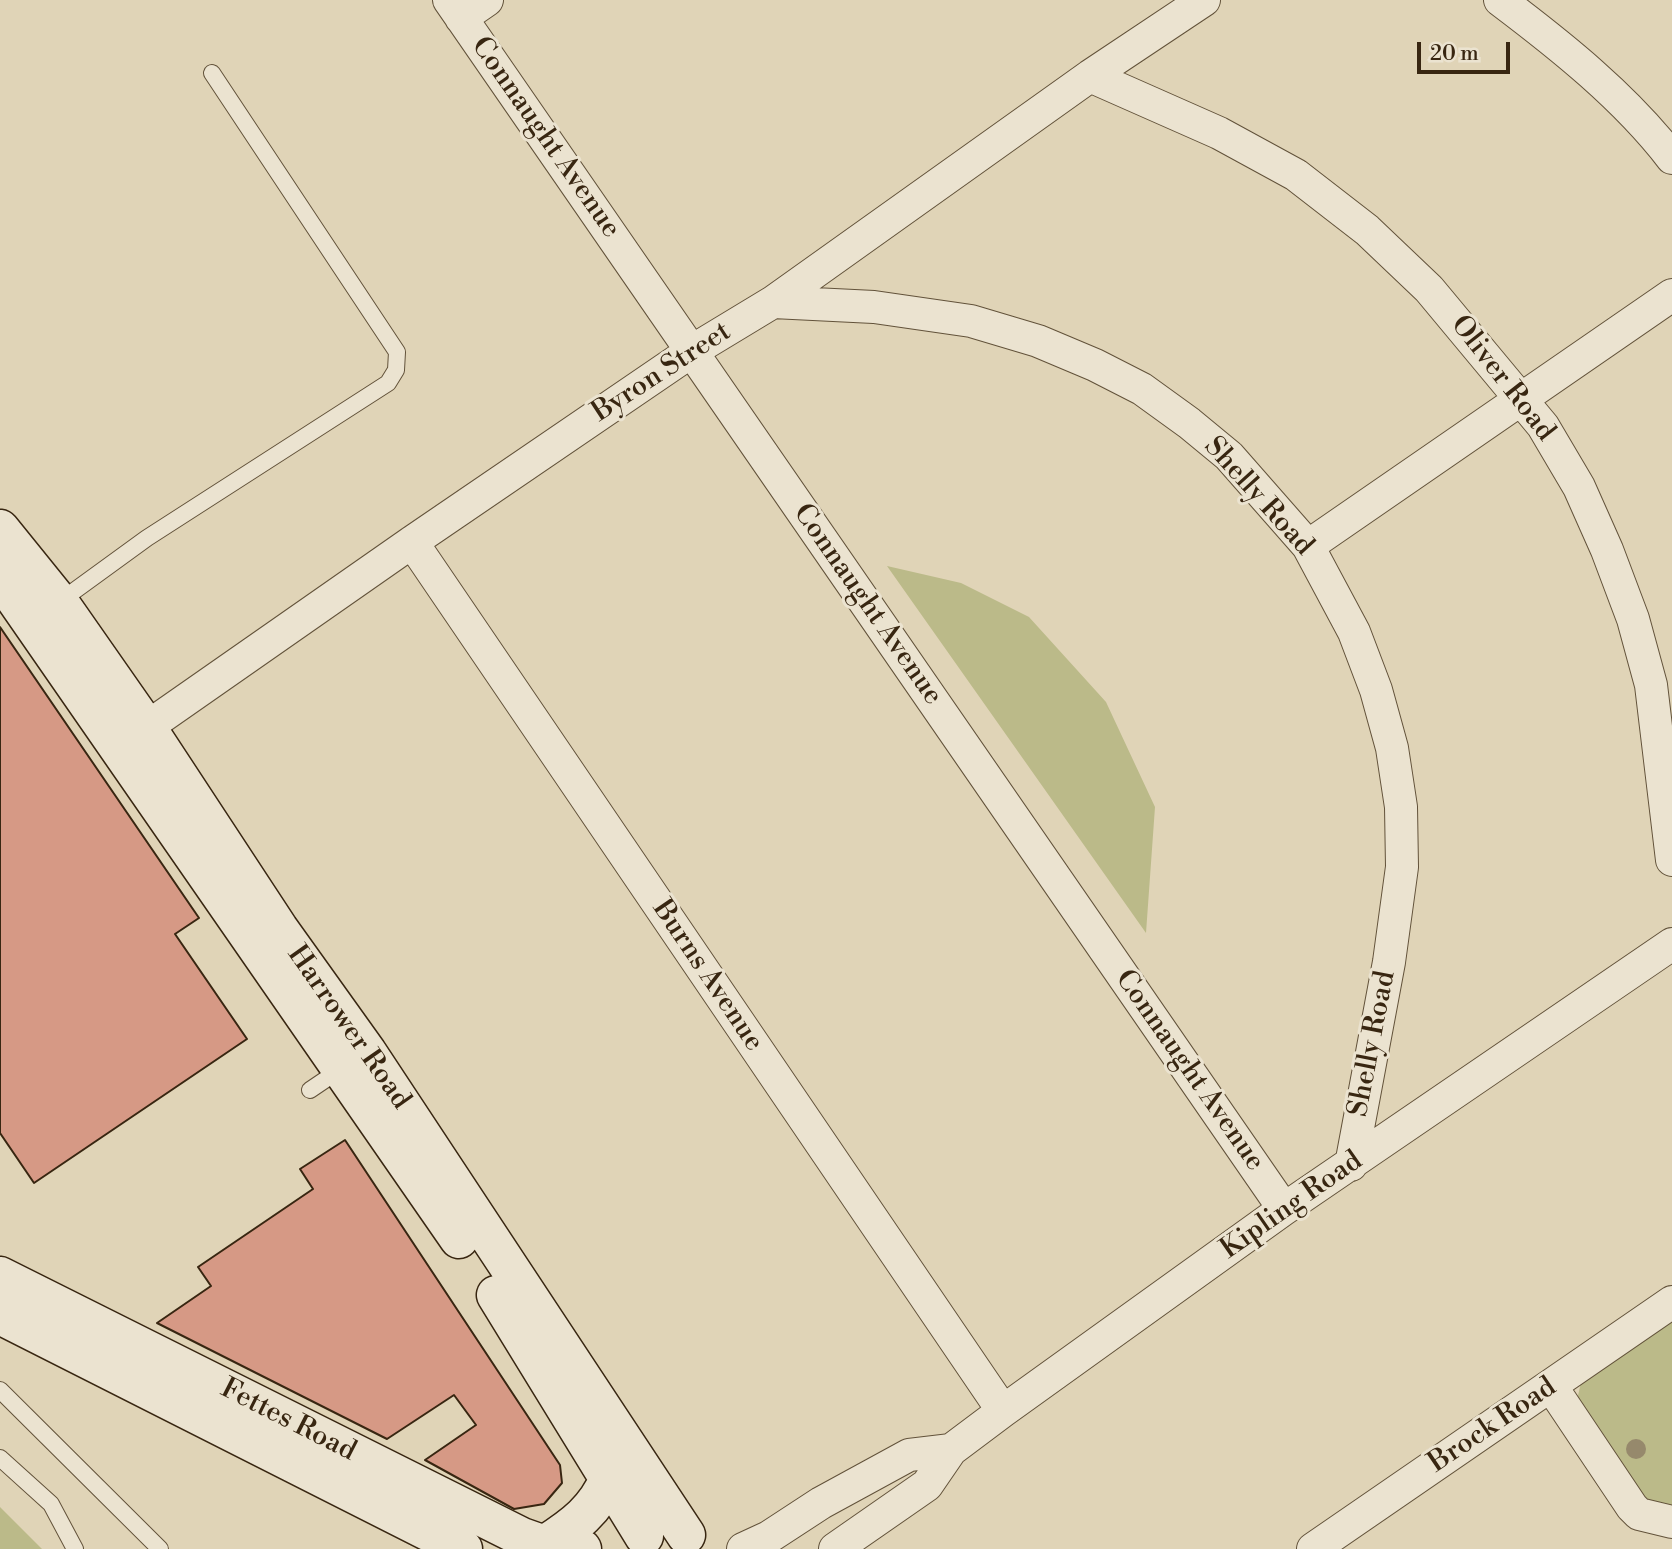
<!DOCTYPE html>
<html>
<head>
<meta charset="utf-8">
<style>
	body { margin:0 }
	#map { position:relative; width:1672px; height:1549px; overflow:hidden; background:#e0d4b7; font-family:"Libre Bodoni",serif }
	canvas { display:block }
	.scale { position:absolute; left:1417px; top:42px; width:93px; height:32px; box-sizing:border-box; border:4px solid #382611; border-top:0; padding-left:9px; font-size:21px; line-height:24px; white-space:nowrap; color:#382611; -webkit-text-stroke:5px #ebe3d0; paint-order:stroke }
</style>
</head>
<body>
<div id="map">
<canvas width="1672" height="1549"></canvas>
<div class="scale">20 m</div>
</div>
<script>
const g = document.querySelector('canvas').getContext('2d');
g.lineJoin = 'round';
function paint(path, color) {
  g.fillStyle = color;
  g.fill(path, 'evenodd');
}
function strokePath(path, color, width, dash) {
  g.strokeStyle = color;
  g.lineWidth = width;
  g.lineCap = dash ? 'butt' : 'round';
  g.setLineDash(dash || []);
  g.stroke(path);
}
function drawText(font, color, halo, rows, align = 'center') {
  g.font = font + ' "Libre Bodoni",serif';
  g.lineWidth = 6;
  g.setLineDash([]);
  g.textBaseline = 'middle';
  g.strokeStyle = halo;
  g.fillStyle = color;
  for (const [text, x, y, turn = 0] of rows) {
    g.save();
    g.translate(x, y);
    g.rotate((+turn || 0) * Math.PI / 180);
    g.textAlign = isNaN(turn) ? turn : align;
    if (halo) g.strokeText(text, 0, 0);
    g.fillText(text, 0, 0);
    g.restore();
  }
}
paint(new Path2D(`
	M 887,566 L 961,583 L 1029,617 L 1106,702 L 1155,807 L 1146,933 Z
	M 1672,1315 L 1672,1509 L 1646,1504 L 1577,1400 L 1582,1378 Z
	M 0,1507 L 42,1549 L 0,1549 Z`), '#bbba89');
const building = new Path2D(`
	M 0,627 L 199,918 L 175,934 L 247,1039 L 34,1183 L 0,1133 Z
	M 345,1140 L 560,1465 L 562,1483 L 544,1504 L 514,1509 L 425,1460 L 476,1425 L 454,1395 L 387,1439 L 157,1323 L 211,1286 L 198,1267 L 313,1189 L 300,1169 Z`);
paint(building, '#d69985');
strokePath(building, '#382611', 2);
const lane = new Path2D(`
	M 59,602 L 147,538 L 388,383 L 396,370 L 397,352 L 212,73
	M 310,1090 L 341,1069
	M 0,1390 L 160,1549
	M 0,1458 L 51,1504 L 75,1549`);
const street = new Path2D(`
	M 449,0 L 1284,1209
	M 1500,0 C 1561,46 1625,97 1672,158
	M 461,18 L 487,0
	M 1090,76 L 1219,133 L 1296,175 L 1367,230 L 1429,289 L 1543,426 L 1579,487 L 1607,550 L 1633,619 L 1651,685 L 1672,860
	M 773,302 L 874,307 L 971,321 L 1038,341 L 1095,365 L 1142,389 L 1189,423 L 1229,456 L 1308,546 L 1354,632 L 1376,690 L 1392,748 L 1401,807 L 1402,867 L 1389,962 L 1351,1165
	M 412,542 L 1003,1411
	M 1308,546 L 1672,295
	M 127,741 L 412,542 L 692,351 L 773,302 L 1090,76 L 1204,0
	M 1551,1386 L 1632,1507 L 1639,1514 L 1672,1522
	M 743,1549 L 769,1537 L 821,1503 L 909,1455 L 951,1450
	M 835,1549 L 927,1485 L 951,1450 L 1003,1411 L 1284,1209 L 1672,944
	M 1313,1549 L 1672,1302`);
const secondary = new Path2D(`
	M 0,529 L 59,602 L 147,728 L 279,929 L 367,1052 L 686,1535
	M 0,577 L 459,1239
	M 0,1276 L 522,1537 L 539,1543 L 582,1549
	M 496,1295 L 644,1536
	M 0,1315 L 463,1549
	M 546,1544 C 574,1526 596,1510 609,1478`);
strokePath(lane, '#62523a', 18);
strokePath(street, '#62523a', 34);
strokePath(secondary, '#382611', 41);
strokePath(lane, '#ebe3d0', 16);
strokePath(street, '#ebe3d0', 32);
strokePath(secondary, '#ebe3d0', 38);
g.fillStyle = '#96896c';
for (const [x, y] of [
	[1636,1449]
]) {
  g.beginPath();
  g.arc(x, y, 10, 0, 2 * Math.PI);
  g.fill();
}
drawText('28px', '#382611', '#ebe3d0', [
	["Connaught Avenue",545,138,55],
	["Byron Street",662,373,-33],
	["Oliver Road",1502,379,52],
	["Shelly Road",1258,497,48],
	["Connaught Avenue",867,605,55],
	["Burns Avenue",707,976,56],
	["Harrower Road",348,1028,55],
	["Shelly Road",1373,1044,-79],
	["Connaught Avenue",1189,1071,55],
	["Kipling Road",1292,1206,-35],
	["Fettes Road",288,1421,27],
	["Brock Road",1493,1426,-34]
]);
</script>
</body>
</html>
